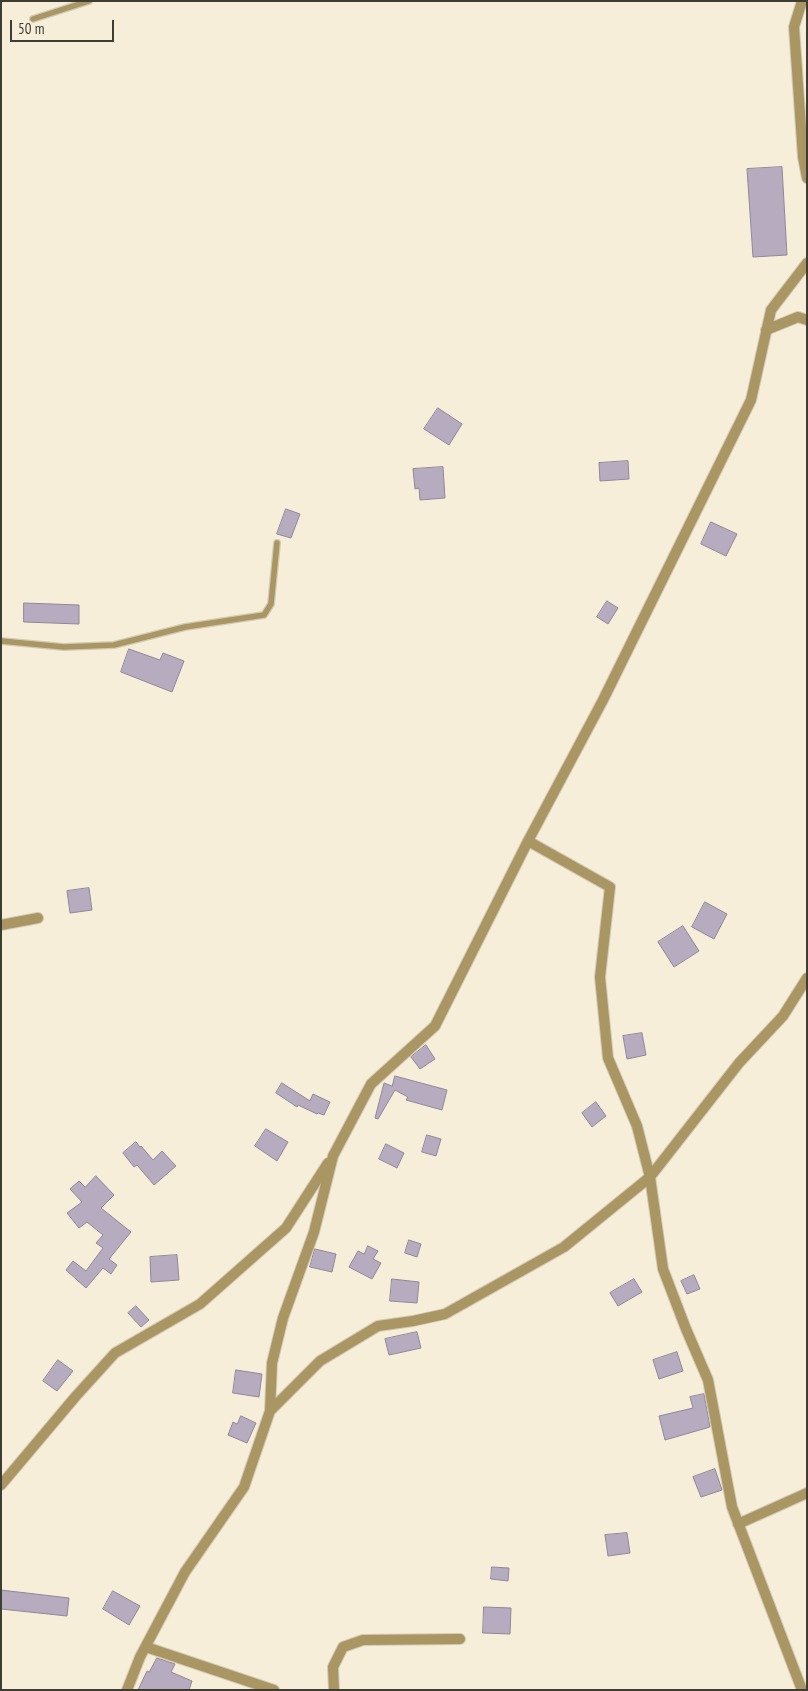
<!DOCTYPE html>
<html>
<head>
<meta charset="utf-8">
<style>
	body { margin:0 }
	#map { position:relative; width:808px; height:1691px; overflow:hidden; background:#f6eed8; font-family:"PT Sans Narrow",sans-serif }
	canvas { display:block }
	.frame { position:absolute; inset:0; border:2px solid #3f3c33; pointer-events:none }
	.scale { position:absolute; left:10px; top:20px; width:104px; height:22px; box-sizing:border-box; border:2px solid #3f3c33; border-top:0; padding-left:6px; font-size:15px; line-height:18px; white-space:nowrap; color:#3f3c33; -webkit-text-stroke:4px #f6eed8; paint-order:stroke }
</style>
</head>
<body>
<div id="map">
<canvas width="808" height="1691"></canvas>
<div class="frame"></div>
<div class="scale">50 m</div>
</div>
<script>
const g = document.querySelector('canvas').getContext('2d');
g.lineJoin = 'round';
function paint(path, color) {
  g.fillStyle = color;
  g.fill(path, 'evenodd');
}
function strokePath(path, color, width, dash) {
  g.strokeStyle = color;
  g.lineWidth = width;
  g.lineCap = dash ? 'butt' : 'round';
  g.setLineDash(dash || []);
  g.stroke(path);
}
const building = new Path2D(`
	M 782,167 L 787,255 L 753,257 L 747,169 Z
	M 438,408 L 462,424 L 449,445 L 424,429 Z
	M 628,461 L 629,479 L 600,481 L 599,463 Z
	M 443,467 L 445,498 L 420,500 L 419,488 L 415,489 L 413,469 Z
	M 286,509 L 300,514 L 291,538 L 277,534 Z
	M 711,522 L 737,534 L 726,556 L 701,544 Z
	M 607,601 L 618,608 L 608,624 L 597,617 Z
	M 24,603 L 79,605 L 79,624 L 24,622 Z
	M 129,649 L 160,660 L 163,653 L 184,661 L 172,692 L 121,672 Z
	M 89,888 L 92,910 L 70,913 L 67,891 Z
	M 705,902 L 727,914 L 714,939 L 692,927 Z
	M 683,926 L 699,951 L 674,967 L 658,942 Z
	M 642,1033 L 646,1055 L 627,1059 L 623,1036 Z
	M 426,1045 L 435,1059 L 420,1069 L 411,1057 Z
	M 395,1076 L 447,1090 L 442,1110 L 406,1100 L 408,1097 L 395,1090 L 378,1119 L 375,1118 L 384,1083 L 392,1086 Z
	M 282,1083 L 310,1101 L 313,1094 L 330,1102 L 324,1115 L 318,1113 L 317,1114 L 298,1105 L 297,1107 L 276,1093 Z
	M 596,1102 L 606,1116 L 592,1127 L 582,1113 Z
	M 266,1129 L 288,1142 L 277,1161 L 255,1146 Z
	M 427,1135 L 441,1139 L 436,1156 L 422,1152 Z
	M 136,1142 L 140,1147 L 141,1146 L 153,1160 L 162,1151 L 176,1166 L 154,1185 L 137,1165 L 134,1167 L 123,1153 Z
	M 386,1144 L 404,1153 L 397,1168 L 379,1159 Z
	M 96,1176 L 114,1195 L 101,1208 L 131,1232 L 109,1259 L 117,1265 L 111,1274 L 103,1268 L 86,1288 L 66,1270 L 73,1261 L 86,1271 L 103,1248 L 96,1243 L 103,1235 L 87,1222 L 79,1228 L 67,1213 L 82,1202 L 70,1189 L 79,1181 L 85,1187 Z
	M 409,1240 L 421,1244 L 417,1257 L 405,1253 Z
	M 368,1246 L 378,1251 L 373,1259 L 381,1263 L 372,1279 L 349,1267 L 358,1251 L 364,1254 Z
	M 315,1249 L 336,1254 L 332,1272 L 310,1267 Z
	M 177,1255 L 179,1280 L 151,1282 L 150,1257 Z
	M 694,1275 L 700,1289 L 687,1294 L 681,1281 Z
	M 392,1279 L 419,1282 L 417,1303 L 390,1301 Z
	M 634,1279 L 642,1292 L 618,1306 L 610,1293 Z
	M 136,1306 L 149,1320 L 141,1327 L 128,1313 Z
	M 417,1332 L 421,1348 L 389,1355 L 385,1339 Z
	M 677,1352 L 683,1371 L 659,1379 L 653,1360 Z
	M 58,1360 L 73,1371 L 57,1391 L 43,1381 Z
	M 236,1370 L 262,1374 L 259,1397 L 233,1393 Z
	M 704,1394 L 710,1427 L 665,1440 L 659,1416 L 693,1408 L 690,1397 Z
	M 241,1416 L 256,1423 L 247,1443 L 228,1435 L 233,1422 L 237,1424 Z
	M 715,1469 L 722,1490 L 701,1497 L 693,1477 Z
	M 627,1533 L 630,1553 L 608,1556 L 605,1535 Z
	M 492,1567 L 509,1568 L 508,1581 L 491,1579 Z
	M 1,1590 L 69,1598 L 67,1616 L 1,1609 Z
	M 113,1591 L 140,1606 L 129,1625 L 103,1609 Z
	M 484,1607 L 511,1608 L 510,1634 L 483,1633 Z
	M 157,1658 L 175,1664 L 171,1672 L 192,1681 L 189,1690 L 138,1690 L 147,1671 L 149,1672 Z`);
paint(building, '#b6abbf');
strokePath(building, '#91879a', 1);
const service = new Path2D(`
	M 33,19 L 89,1
	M 1,641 L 64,647 L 114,645 L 185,627 L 264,615 L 271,604 L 277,543`);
const minor = new Path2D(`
	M 802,1 L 794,27 L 803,157 L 807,178
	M 766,330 L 798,317 L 807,320
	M 528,841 L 610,887 L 600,977 L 608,1058 L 637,1126 L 650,1177 L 663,1269 L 686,1329 L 708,1380 L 732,1507 L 802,1690
	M 1,925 L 38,918
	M 270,1411 L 320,1361 L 378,1326 L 413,1321 L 445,1314 L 564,1247 L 650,1177 L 739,1063 L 783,1016 L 807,978
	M 1,1485 L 76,1396 L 115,1353 L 200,1304 L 286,1228 L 328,1163
	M 738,1524 L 807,1493
	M 146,1647 L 274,1690
	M 127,1690 L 140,1657 L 185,1572 L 244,1487 L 270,1411 L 272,1363 L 283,1318 L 314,1232 L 333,1156 L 371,1084 L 435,1026 L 528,841 L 603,700 L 751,400 L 771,310 L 807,263
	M 334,1690 L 333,1667 L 343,1647 L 363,1640 L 460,1639`);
strokePath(service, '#d1cab7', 8);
strokePath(minor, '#d1cab7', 12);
strokePath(service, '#a99663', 5.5);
strokePath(minor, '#a99663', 10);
</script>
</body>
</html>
